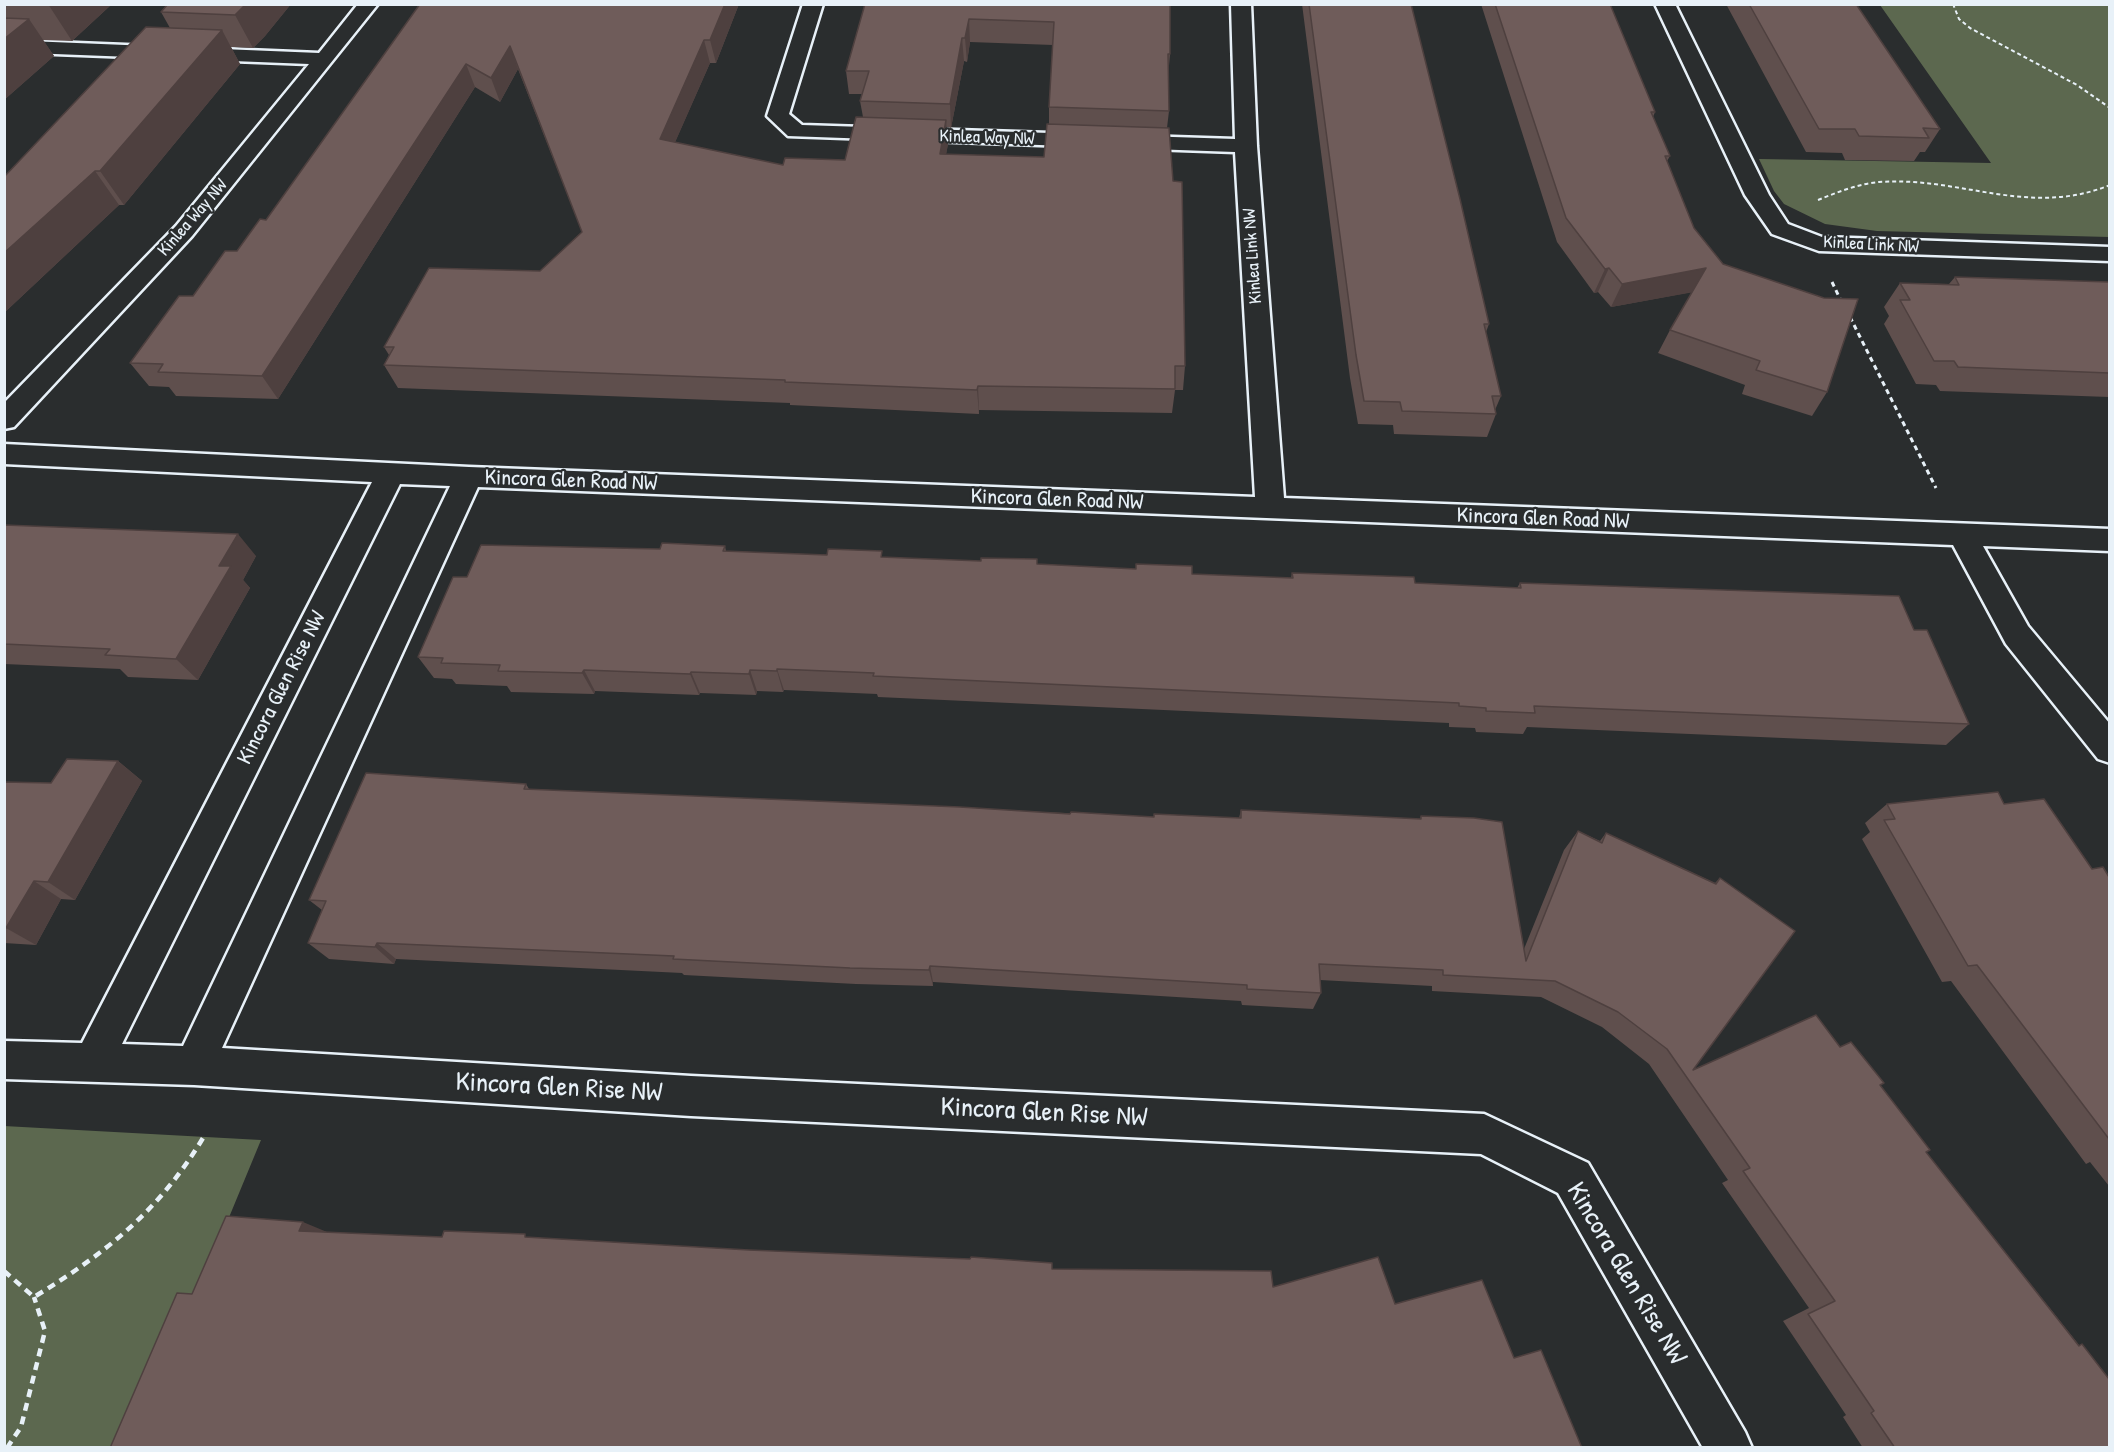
<!DOCTYPE html>
<html>
<head>
<meta charset="utf-8">
<style>
	body { margin:0 }
	#map { position:relative; width:2114px; height:1452px; overflow:hidden; background:#2a2d2e; font-family:"Patrick Hand",sans-serif }
	canvas { display:block }
	.frame { position:absolute; inset:0; border:6px solid #e8f1f8; pointer-events:none }
</style>
</head>
<body>
<div id="map">
<canvas width="2114" height="1452"></canvas>
<div class="frame"></div>
</div>
<script>
const g = document.querySelector('canvas').getContext('2d');
g.lineJoin = 'round';
function paint(path, color) {
  g.fillStyle = color;
  g.fill(path, 'evenodd');
}
function strokePath(path, color, width, dash) {
  g.strokeStyle = color;
  g.lineWidth = width;
  g.lineCap = dash ? 'butt' : 'round';
  g.setLineDash(dash || []);
  g.stroke(path);
}
function drawText(font, color, halo, rows, align = 'center') {
  g.font = font + ' "Patrick Hand",sans-serif';
  g.lineWidth = 4.5;
  g.setLineDash([]);
  g.textBaseline = 'middle';
  g.strokeStyle = halo;
  g.fillStyle = color;
  for (const [text, x, y, turn = 0] of rows) {
    g.save();
    g.translate(x, y);
    g.rotate((+turn || 0) * Math.PI / 180);
    g.textAlign = isNaN(turn) ? turn : align;
    if (halo) g.strokeText(text, 0, 0);
    g.fillText(text, 0, 0);
    g.restore();
  }
}
paint(new Path2D(`
	M 1880,5 L 2109,5 L 2109,237 L 1877,231 L 1825,224 L 1784,204 L 1774,191 L 1759,159 L 1991,163 Z
	M 4,1126 L 261,1140 L 134,1447 L 5,1447 Z`), '#5c684f');
const minor = new Path2D(`
	M 358,4 L 378,4 L 192,236 L 14,427 L 4,429 L 4,403 L 176,226 L 309,64 L 4,52 L 4,40 L 319,53 Z
	M 803,4 L 823,4 L 789,114 L 802,125 L 1235,139 L 1231,4 L 1251,4 L 1257,146 L 1284,498 L 2110,529 L 2110,551 L 1983,546 L 2028,626 L 2110,724 L 2110,763 L 2098,759 L 2006,644 L 1953,545 L 478,487 L 222,1048 L 691,1076 L 1484,1114 L 1588,1163 L 1745,1432 L 1752,1448 L 1703,1448 L 1558,1193 L 1481,1154 L 691,1116 L 194,1085 L 4,1079 L 4,1041 L 82,1043 L 372,482 L 4,464 L 4,444 L 469,467 L 1255,497 L 1235,152 L 788,136 L 767,116 ZM 400,484 L 450,486 L 183,1046 L 122,1044 Z
	M 1655,4 L 1675,4 L 1769,195 L 1788,224 L 1822,237 L 2110,247 L 2110,261 L 1819,251 L 1772,234 L 1745,195 Z`);
strokePath(minor, '#e8f1f8', 5);
strokePath(new Path2D(`
	M 1953,4 L 1959,19 L 1970,28 L 2077,85 L 2110,108
	M 1818,200 C 1838,192 1858,184 1879,182 C 1960,176 2029,218 2110,185`), '#e8f1f8', 2, [4, 3]);
strokePath(new Path2D(`
	M 1832,282 L 1842,303
	M 1850,317 L 1936,488`), '#e8f1f8', 3, [5, 4]);
strokePath(new Path2D(`
	M 4,1271 L 34,1297 C 106,1253 159,1211 203,1138
	M 7,1448 L 21,1427 L 45,1331 L 34,1297`), '#e8f1f8', 4.5, [8, 6]);
paint(minor, '#2a2d2e');
paint(new Path2D(`
	M 4,4 L 112,4 L 72,41 L 43,40 L 54,56 L 4,100 Z
	M 168,4 L 291,4 L 265,36 L 253,48 L 231,47 L 240,64 L 124,205 L 119,205 L 4,313 L 4,177 L 170,28 L 161,12 Z
	M 420,4 L 739,4 L 716,63 L 710,63 L 675,142 L 783,165 L 845,160 L 863,117 L 860,101 L 862,94 L 849,94 L 846,71 L 865,4 L 1170,4 L 1170,54 L 1168,77 L 1169,111 L 1167,128 L 1185,366 L 1183,390 L 1175,390 L 1172,413 L 979,410 L 979,414 L 790,405 L 790,403 L 398,388 L 384,365 L 389,355 L 384,347 L 540,271 L 582,232 L 518,69 L 500,102 L 475,87 L 278,399 L 176,396 L 169,387 L 149,386 L 130,363 L 266,220 ZM 970,42 L 1053,45 L 1049,107 L 1049,124 L 1044,157 L 946,154 L 948,144 L 947,127 L 951,128 L 964,61 L 967,62 Z
	M 1302,4 L 1411,4 L 1489,324 L 1486,332 L 1501,396 L 1495,410 L 1496,414 L 1487,437 L 1394,434 L 1393,425 L 1358,424 L 1350,378 Z
	M 1481,4 L 1610,4 L 1655,112 L 1653,117 L 1670,156 L 1667,161 L 1694,228 L 1827,392 L 1812,416 L 1742,394 L 1745,385 L 1658,353 L 1670,330 L 1692,292 L 1611,307 L 1598,292 L 1594,293 L 1557,242 Z
	M 1726,4 L 1856,4 L 1940,129 L 1925,152 L 1920,152 L 1914,161 L 1845,160 L 1842,153 L 1806,152 Z
	M 1955,277 L 2109,282 L 2109,397 L 1940,391 L 1936,385 L 1916,384 L 1884,324 L 1889,316 L 1884,307 L 1900,283 L 1949,284 Z
	M 4,525 L 256,556 L 243,580 L 250,588 L 198,680 L 128,677 L 120,669 L 4,664 Z
	M 725,546 L 726,551 L 883,557 L 1037,564 L 1192,574 L 1291,578 L 1292,573 L 1415,583 L 1517,588 L 1520,583 L 1914,630 L 1969,724 L 1946,745 L 1527,727 L 1523,734 L 1476,732 L 1475,728 L 1449,727 L 1449,723 L 878,697 L 877,694 L 784,690 L 783,692 L 757,691 L 756,695 L 700,693 L 699,695 L 595,691 L 594,694 L 511,692 L 507,686 L 456,684 L 452,679 L 434,678 L 418,657 L 467,577 L 660,549 Z
	M 118,761 L 142,781 L 75,900 L 61,899 L 36,945 L 4,943 L 4,782 L 51,783 Z
	M 526,784 L 529,789 L 1154,817 L 1239,818 L 1241,810 L 1420,819 L 1421,816 L 1524,949 L 1564,850 L 1578,831 L 1600,841 L 1606,833 L 1715,883 L 1720,878 L 1693,1070 L 1840,1047 L 1880,1085 L 1926,1152 L 2079,1345 L 2082,1344 L 2109,1448 L 1863,1448 L 1843,1417 L 1846,1415 L 1783,1321 L 1809,1308 L 1722,1183 L 1728,1180 L 1649,1064 L 1602,1027 L 1541,997 L 1432,991 L 1432,986 L 1320,980 L 1321,993 L 1313,1009 L 1242,1005 L 1241,1001 L 933,982 L 933,986 L 856,984 L 684,975 L 682,973 L 396,959 L 394,964 L 329,959 L 308,943 L 322,910 L 309,900 Z
	M 1887,804 L 2004,804 L 2092,869 L 2109,877 L 2109,1186 L 2090,1162 L 2086,1164 L 1951,981 L 1942,982 L 1862,839 L 1870,832 L 1865,823 Z`), '#5f4f4d');
paint(new Path2D(`
	M 48,4 L 112,4 L 72,41 Z
	M 246,4 L 291,4 L 265,36 L 253,48 L 235,15 Z
	M 725,4 L 739,4 L 716,63 L 710,40 Z
	M 29,19 L 54,56 L 4,100 L 4,39 Z
	M 969,19 L 970,42 L 967,62 L 965,38 Z
	M 222,30 L 240,64 L 124,205 L 100,171 Z
	M 962,38 L 964,61 L 951,128 L 950,104 Z
	M 704,40 L 710,63 L 666,163 L 660,139 Z
	M 510,46 L 518,69 L 500,102 L 491,78 Z
	M 466,64 L 475,87 L 278,399 L 262,376 Z
	M 946,120 L 948,144 L 942,177 L 940,154 Z
	M 95,171 L 119,205 L 4,313 L 4,253 Z
	M 1609,268 L 1598,292 L 1594,293 L 1605,269 Z
	M 1706,268 L 1694,292 L 1611,307 L 1622,284 Z
	M 978,386 L 979,410 L 979,414 L 977,390 Z
	M 238,534 L 256,556 L 243,580 L 250,588 L 198,680 L 176,659 L 219,566 Z
	M 777,669 L 784,690 L 783,692 L 777,671 Z
	M 584,670 L 595,691 L 594,694 L 582,673 Z
	M 750,670 L 757,691 L 756,695 L 749,674 Z
	M 691,672 L 700,693 L 699,695 L 690,674 Z
	M 118,761 L 142,781 L 75,900 L 48,882 Z
	M 34,881 L 61,899 L 36,945 L 6,928 Z
	M 377,943 L 396,959 L 394,964 L 375,947 Z
	M 930,966 L 933,982 L 933,986 L 929,970 Z
	M 303,1222 L 327,1232 L 324,1241 L 299,1231 Z`), '#4e403f');
const building = new Path2D(`
	M 168,4 L 246,4 L 235,15 L 161,12 Z
	M 420,4 L 725,4 L 710,40 L 704,40 L 660,139 L 783,165 L 785,158 L 845,160 L 856,117 L 946,120 L 940,154 L 1044,157 L 1047,124 L 1169,128 L 1173,181 L 1182,182 L 1185,366 L 1175,366 L 1175,389 L 978,386 L 977,390 L 785,382 L 785,380 L 384,365 L 394,347 L 384,347 L 429,268 L 540,271 L 582,232 L 510,46 L 491,78 L 466,64 L 262,376 L 158,372 L 163,364 L 130,363 L 179,296 L 193,296 L 225,251 L 237,251 L 260,219 L 266,220 Z
	M 865,4 L 1170,4 L 1170,54 L 1168,54 L 1169,111 L 1049,107 L 1054,22 L 969,19 L 965,38 L 962,38 L 950,104 L 860,101 L 869,71 L 846,71 Z
	M 1309,4 L 1411,4 L 1460,199 L 1489,324 L 1484,324 L 1501,396 L 1492,396 L 1496,414 L 1402,411 L 1400,402 L 1364,401 L 1356,355 Z
	M 1495,4 L 1610,4 L 1655,112 L 1651,112 L 1670,156 L 1665,156 L 1694,228 L 1723,264 L 1824,298 L 1858,299 L 1827,392 L 1756,370 L 1760,361 L 1670,330 L 1706,268 L 1622,284 L 1609,268 L 1605,269 L 1566,218 Z
	M 1749,4 L 1856,4 L 1940,129 L 1923,128 L 1929,138 L 1859,136 L 1855,129 L 1819,129 Z
	M 4,18 L 29,19 L 4,39 Z
	M 146,27 L 222,30 L 100,171 L 95,171 L 4,253 L 4,177 Z
	M 1955,277 L 2109,282 L 2109,373 L 1958,367 L 1954,361 L 1934,361 L 1900,300 L 1910,300 L 1900,283 L 1959,285 Z
	M 4,525 L 238,534 L 219,566 L 231,566 L 176,659 L 105,655 L 110,649 L 4,644 Z
	M 662,543 L 725,546 L 723,551 L 827,555 L 828,549 L 882,551 L 881,557 L 981,561 L 981,558 L 1037,559 L 1037,564 L 1136,569 L 1136,564 L 1192,566 L 1192,574 L 1293,578 L 1292,573 L 1414,577 L 1415,583 L 1521,588 L 1520,583 L 1899,596 L 1914,630 L 1927,630 L 1969,724 L 1534,706 L 1535,713 L 1486,711 L 1486,708 L 1459,706 L 1459,703 L 873,676 L 874,673 L 777,669 L 777,671 L 750,670 L 749,674 L 691,672 L 690,674 L 584,670 L 582,673 L 498,671 L 500,665 L 441,663 L 443,658 L 418,657 L 453,577 L 467,577 L 481,545 L 660,549 Z
	M 67,759 L 118,761 L 48,882 L 34,881 L 6,928 L 4,928 L 4,782 L 51,783 Z
	M 366,773 L 526,784 L 524,789 L 960,807 L 1070,814 L 1071,812 L 1154,817 L 1154,814 L 1241,818 L 1241,810 L 1421,819 L 1421,816 L 1474,818 L 1502,822 L 1526,961 L 1578,831 L 1602,843 L 1606,833 L 1716,884 L 1720,878 L 1795,931 L 1693,1070 L 1816,1015 L 1840,1047 L 1851,1042 L 1884,1083 L 1880,1085 L 1930,1150 L 1926,1152 L 2079,1346 L 2082,1344 L 2109,1379 L 2109,1448 L 1895,1448 L 1871,1413 L 1874,1411 L 1808,1314 L 1835,1301 L 1743,1171 L 1750,1168 L 1667,1049 L 1618,1012 L 1555,981 L 1443,975 L 1443,970 L 1319,964 L 1321,993 L 1247,989 L 1247,985 L 930,966 L 929,970 L 850,968 L 673,959 L 674,956 L 377,943 L 375,947 L 308,943 L 326,901 L 309,900 Z
	M 1998,792 L 2004,804 L 2044,799 L 2092,869 L 2103,867 L 2109,877 L 2109,1139 L 1977,965 L 1968,966 L 1884,820 L 1895,819 L 1887,804 Z
	M 226,1216 L 303,1222 L 299,1231 L 442,1237 L 444,1231 L 525,1234 L 525,1237 L 749,1250 L 970,1259 L 971,1257 L 1052,1263 L 1052,1269 L 1271,1271 L 1273,1287 L 1378,1257 L 1395,1304 L 1482,1280 L 1514,1358 L 1541,1350 L 1582,1448 L 110,1448 L 177,1293 L 192,1294 Z`);
paint(building, '#6f5c5a');
strokePath(building, '#4e403f', 1.5);
drawText('18px', '#e8f1f8', '#2a2d2e', [
	["Kinlea Way NW",987,138,2],
	["Kinlea Way NW",193,218,-49],
	["Kinlea Link NW",1871,245,3],
	["Kinlea Link NW",1253,256,-94]
]);
drawText('22px', '#e8f1f8', '#2a2d2e', [
	["Kincora Glen Road NW",571,481,2],
	["Kincora Glen Road NW",1057,500,2],
	["Kincora Glen Road NW",1543,519,2],
	["Kincora Glen Rise NW",282,688,-63]
]);
drawText('27px', '#e8f1f8', '#2a2d2e', [
	["Kincora Glen Rise NW",559,1088,3],
	["Kincora Glen Rise NW",1044,1113,3],
	["Kincora Glen Rise NW",1626,1274,59]
]);
</script>
</body>
</html>
